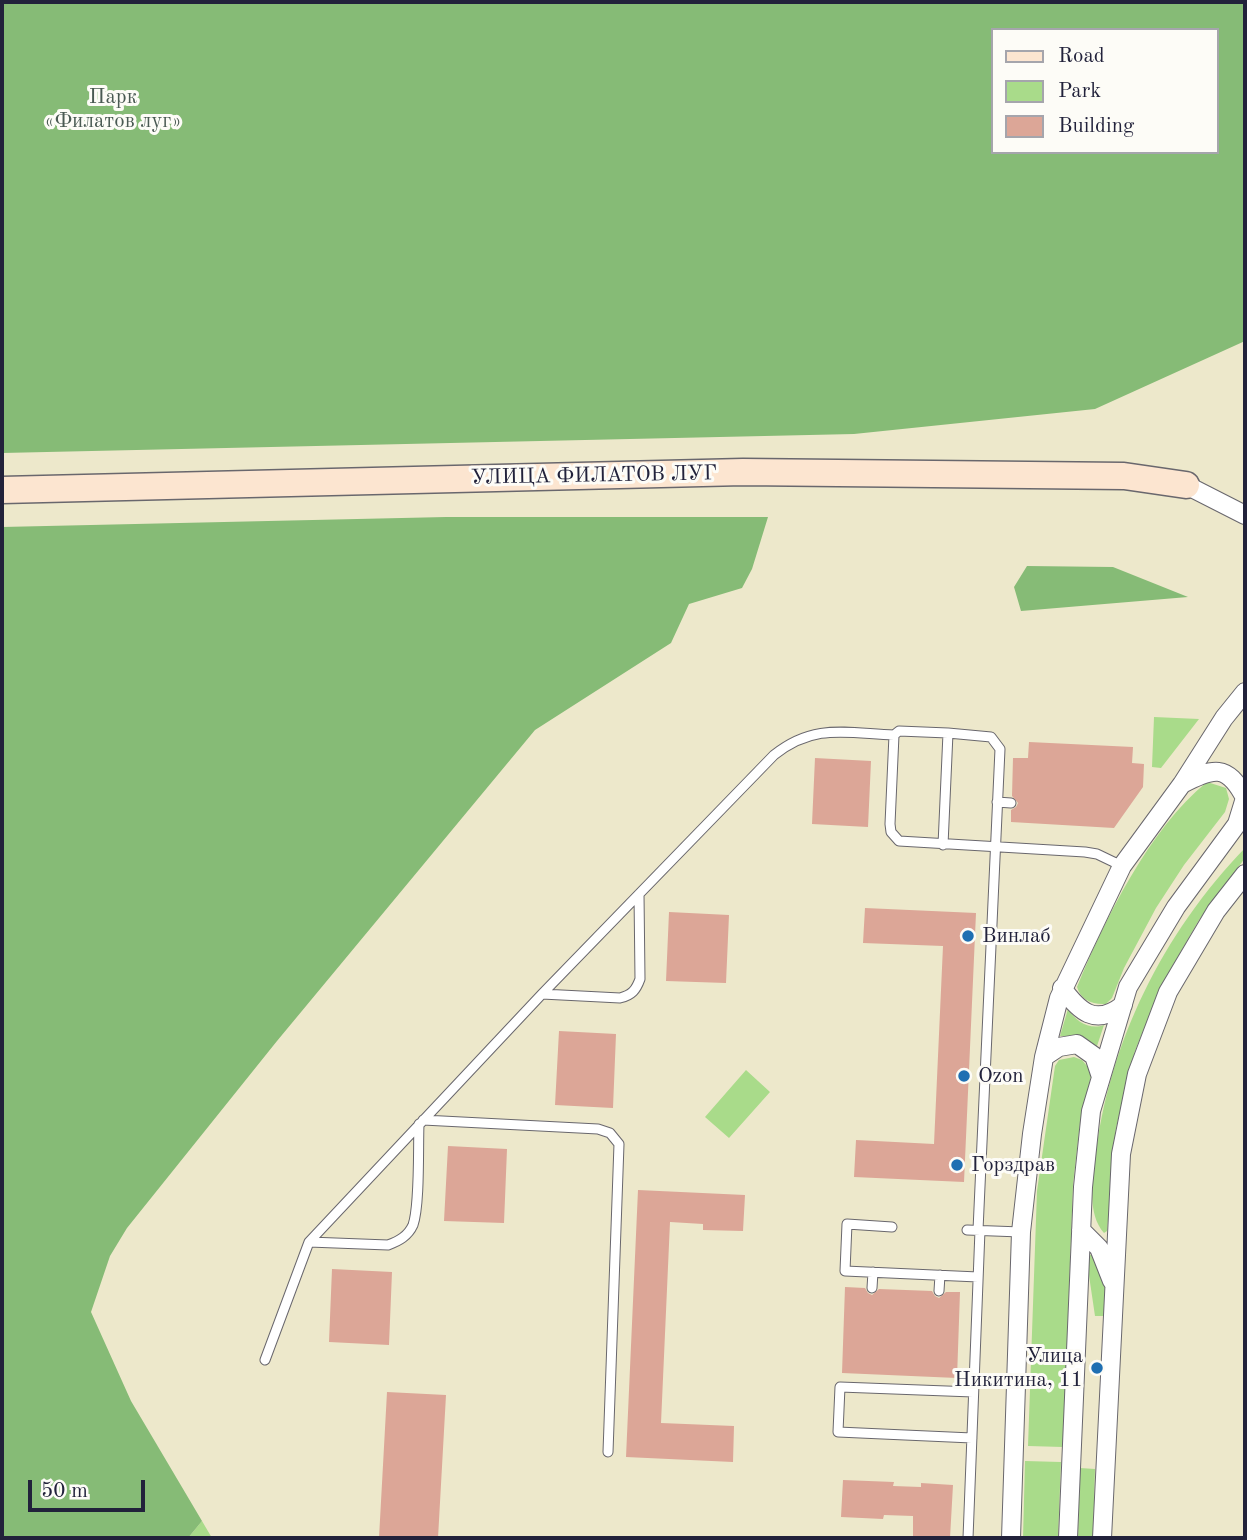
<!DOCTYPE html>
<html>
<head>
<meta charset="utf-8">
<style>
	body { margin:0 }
	#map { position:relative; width:1247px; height:1540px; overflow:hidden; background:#ede8cb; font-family:"Old Standard TT",serif }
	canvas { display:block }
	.frame { position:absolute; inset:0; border:4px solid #22223b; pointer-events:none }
	.legend { position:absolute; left:991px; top:28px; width:228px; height:126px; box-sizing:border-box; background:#fdfcf7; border:2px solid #a5a5ac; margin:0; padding:9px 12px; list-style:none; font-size:21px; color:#22223b }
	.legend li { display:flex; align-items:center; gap:14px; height:35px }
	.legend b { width:35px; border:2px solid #a5a5ac }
	.scale { position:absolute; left:28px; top:1480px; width:117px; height:32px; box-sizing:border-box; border:4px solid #22223b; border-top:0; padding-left:9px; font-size:21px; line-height:24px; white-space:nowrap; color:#22223b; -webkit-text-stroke:5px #fdfcf7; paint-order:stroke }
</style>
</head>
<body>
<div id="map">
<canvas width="1247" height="1540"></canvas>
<div class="frame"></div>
<ul class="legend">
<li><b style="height:9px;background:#fce5d0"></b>Road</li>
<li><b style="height:19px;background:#a9db8a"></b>Park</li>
<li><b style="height:19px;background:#dca697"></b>Building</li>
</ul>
<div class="scale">50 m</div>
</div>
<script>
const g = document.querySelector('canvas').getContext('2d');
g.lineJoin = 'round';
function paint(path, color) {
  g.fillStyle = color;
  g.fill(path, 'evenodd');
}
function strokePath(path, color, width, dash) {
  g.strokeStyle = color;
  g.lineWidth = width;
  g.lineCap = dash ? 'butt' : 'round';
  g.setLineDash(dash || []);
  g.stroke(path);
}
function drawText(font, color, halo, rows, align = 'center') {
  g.font = font + ' "Old Standard TT",serif';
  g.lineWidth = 6;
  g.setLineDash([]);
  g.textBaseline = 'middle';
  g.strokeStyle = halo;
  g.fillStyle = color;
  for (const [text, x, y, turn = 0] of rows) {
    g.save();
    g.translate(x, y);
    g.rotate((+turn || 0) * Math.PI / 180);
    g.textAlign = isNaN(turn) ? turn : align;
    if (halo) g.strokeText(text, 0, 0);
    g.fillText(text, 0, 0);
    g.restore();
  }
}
paint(new Path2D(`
	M 1154,717 L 1199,719 L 1161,768 L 1152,767 Z
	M 1207,782 L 1226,788 L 1229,799 L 1225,812 L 1184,865 L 1156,908 L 1124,968 L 1112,998 L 1106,1004 C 1092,1005 1081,1000 1077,987 C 1105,919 1149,829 1207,782 Z
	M 1245,848 L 1245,858 L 1199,920 L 1161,986 L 1135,1051 L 1116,1128 L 1107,1231 L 1104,1233 C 1087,1213 1093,1184 1095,1161 C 1108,1043 1163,933 1245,848 Z
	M 1068,1009 C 1076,1022 1090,1030 1104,1025 L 1096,1049 L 1082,1036 L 1060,1036 Z
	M 1074,1057 L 1082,1060 L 1092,1072 L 1080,1123 L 1073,1185 L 1063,1447 L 1028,1446 L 1037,1191 L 1055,1066 L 1059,1060 Z
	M 746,1070 L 770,1092 L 729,1138 L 705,1117 Z
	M 1090,1255 L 1093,1255 L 1106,1283 L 1104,1316 L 1095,1316 L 1087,1262 Z
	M 1025,1461 L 1061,1462 L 1058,1538 L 1023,1538 Z
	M 1080,1468 L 1095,1469 L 1093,1538 L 1078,1538 Z
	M 202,1521 L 212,1538 L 188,1538 Z`), '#a9db8a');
paint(new Path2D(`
	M 2,2 L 1245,2 L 1245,341 L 1095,409 L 854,434 L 2,453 ZM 993,30 L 1217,30 L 1217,152 L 993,152 Z
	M 446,517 L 768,517 L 752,569 L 742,588 L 689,604 L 671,643 L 535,730 L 277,1041 L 127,1228 L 110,1256 L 91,1312 L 131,1401 L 202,1521 L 188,1538 L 2,1538 L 2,527 Z
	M 1027,566 L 1113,567 L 1188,597 L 1021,611 L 1014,587 Z`), '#86bb76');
paint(new Path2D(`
	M 1029,742 L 1133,747 L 1132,763 L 1144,764 L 1143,787 L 1114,828 L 1011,822 L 1011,810 L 1016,807 L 1018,803 L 1012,796 L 1013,758 L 1028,758 Z
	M 815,758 L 871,761 L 868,827 L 812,824 Z
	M 865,908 L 976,913 L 964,1182 L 854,1177 L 856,1140 L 934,1144 L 943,946 L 863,943 Z
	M 669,912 L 729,915 L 726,983 L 666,981 Z
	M 559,1031 L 616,1034 L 613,1108 L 555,1105 Z
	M 448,1146 L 507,1149 L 504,1223 L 444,1221 Z
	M 638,1190 L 745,1195 L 743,1231 L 703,1230 L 703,1224 L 670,1222 L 661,1423 L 734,1426 L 733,1462 L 626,1457 Z
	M 332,1269 L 392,1272 L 389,1345 L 329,1342 Z
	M 845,1287 L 865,1288 L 868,1293 L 872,1295 L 879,1289 L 932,1291 L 935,1296 L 939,1298 L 946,1292 L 960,1292 L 957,1378 L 842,1373 Z
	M 387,1392 L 446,1395 L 438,1538 L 379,1538 Z
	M 843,1480 L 894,1482 L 893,1486 L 921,1487 L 921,1483 L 953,1485 L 950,1538 L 913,1538 L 913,1516 L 884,1515 L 883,1519 L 841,1517 Z`), '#dca697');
const lane = new Path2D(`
	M 948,733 L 991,737 L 1000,749 L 978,1230
	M 894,735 L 899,731 L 948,733 L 943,845
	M 997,802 L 1011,803
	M 542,994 L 620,998 C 632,995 636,990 640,979 L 639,894
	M 423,1120 L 598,1129 L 610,1133 L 619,1144 L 608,1452
	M 892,1227 L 847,1224 L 845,1271 L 978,1277
	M 967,1230 L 1021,1232
	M 309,1242 L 388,1245 C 399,1241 408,1236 413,1225 C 420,1205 418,1148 419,1124
	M 872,1288 L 873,1272
	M 939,1291 L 940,1275
	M 265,1360 L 309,1242 L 542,994 L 774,755 C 814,723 846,733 894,735 L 890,824 L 891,832 L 899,841 L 1085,852 L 1097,854 L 1122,866
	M 972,1438 L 838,1432 L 840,1387 L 973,1392
	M 968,1538 L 980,1230`);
const street = new Path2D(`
	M 1186,485 L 1245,515
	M 1062,988 C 1079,1011 1095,1027 1123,1005
	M 1044,1057 L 1059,1047 L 1077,1044 L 1094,1056 L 1101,1077
	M 1081,1230 L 1099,1248 L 1112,1281
	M 1011,1538 L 1021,1232 L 1032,1134 L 1044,1057 L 1059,998 L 1122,866 L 1182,784 L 1224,718 L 1245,692
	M 1068,1538 L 1083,1187 L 1091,1111 L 1128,987 L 1176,907 L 1237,824 L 1245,798 C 1227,763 1213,768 1182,784
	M 1102,1538 L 1121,1154 L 1137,1074 L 1168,992 L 1216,911 L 1245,874`);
const secondary = new Path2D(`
	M 2,490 L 743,472 L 1124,476 L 1186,485`);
strokePath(lane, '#69676d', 11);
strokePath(street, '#69676d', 20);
strokePath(secondary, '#69676d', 29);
strokePath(lane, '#fff', 9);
strokePath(street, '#fff', 18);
strokePath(secondary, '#fce5d0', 26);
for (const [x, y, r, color] of [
	[968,936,7,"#1f6fb2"],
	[964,1076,7,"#1f6fb2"],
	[957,1165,7,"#1f6fb2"],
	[1097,1368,7,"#1f6fb2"]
]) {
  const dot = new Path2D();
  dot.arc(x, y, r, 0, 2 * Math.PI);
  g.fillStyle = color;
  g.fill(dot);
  strokePath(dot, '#fdfcf7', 2.5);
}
drawText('21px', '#4a5a53', '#fdfcf7', [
	["Парк",113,97],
	["«Филатов луг»",113,121]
]);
drawText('21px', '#22223b', '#fdfcf7', [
	["УЛИЦА ФИЛАТОВ ЛУГ",594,476,-1]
]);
drawText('21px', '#22223b', '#fdfcf7', [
	["Винлаб",982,936],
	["Ozon",978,1076],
	["Горздрав",971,1165],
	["Улица",1083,1356,"right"],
	["Никитина, 11",1083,1380,"right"]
], 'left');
</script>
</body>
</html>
